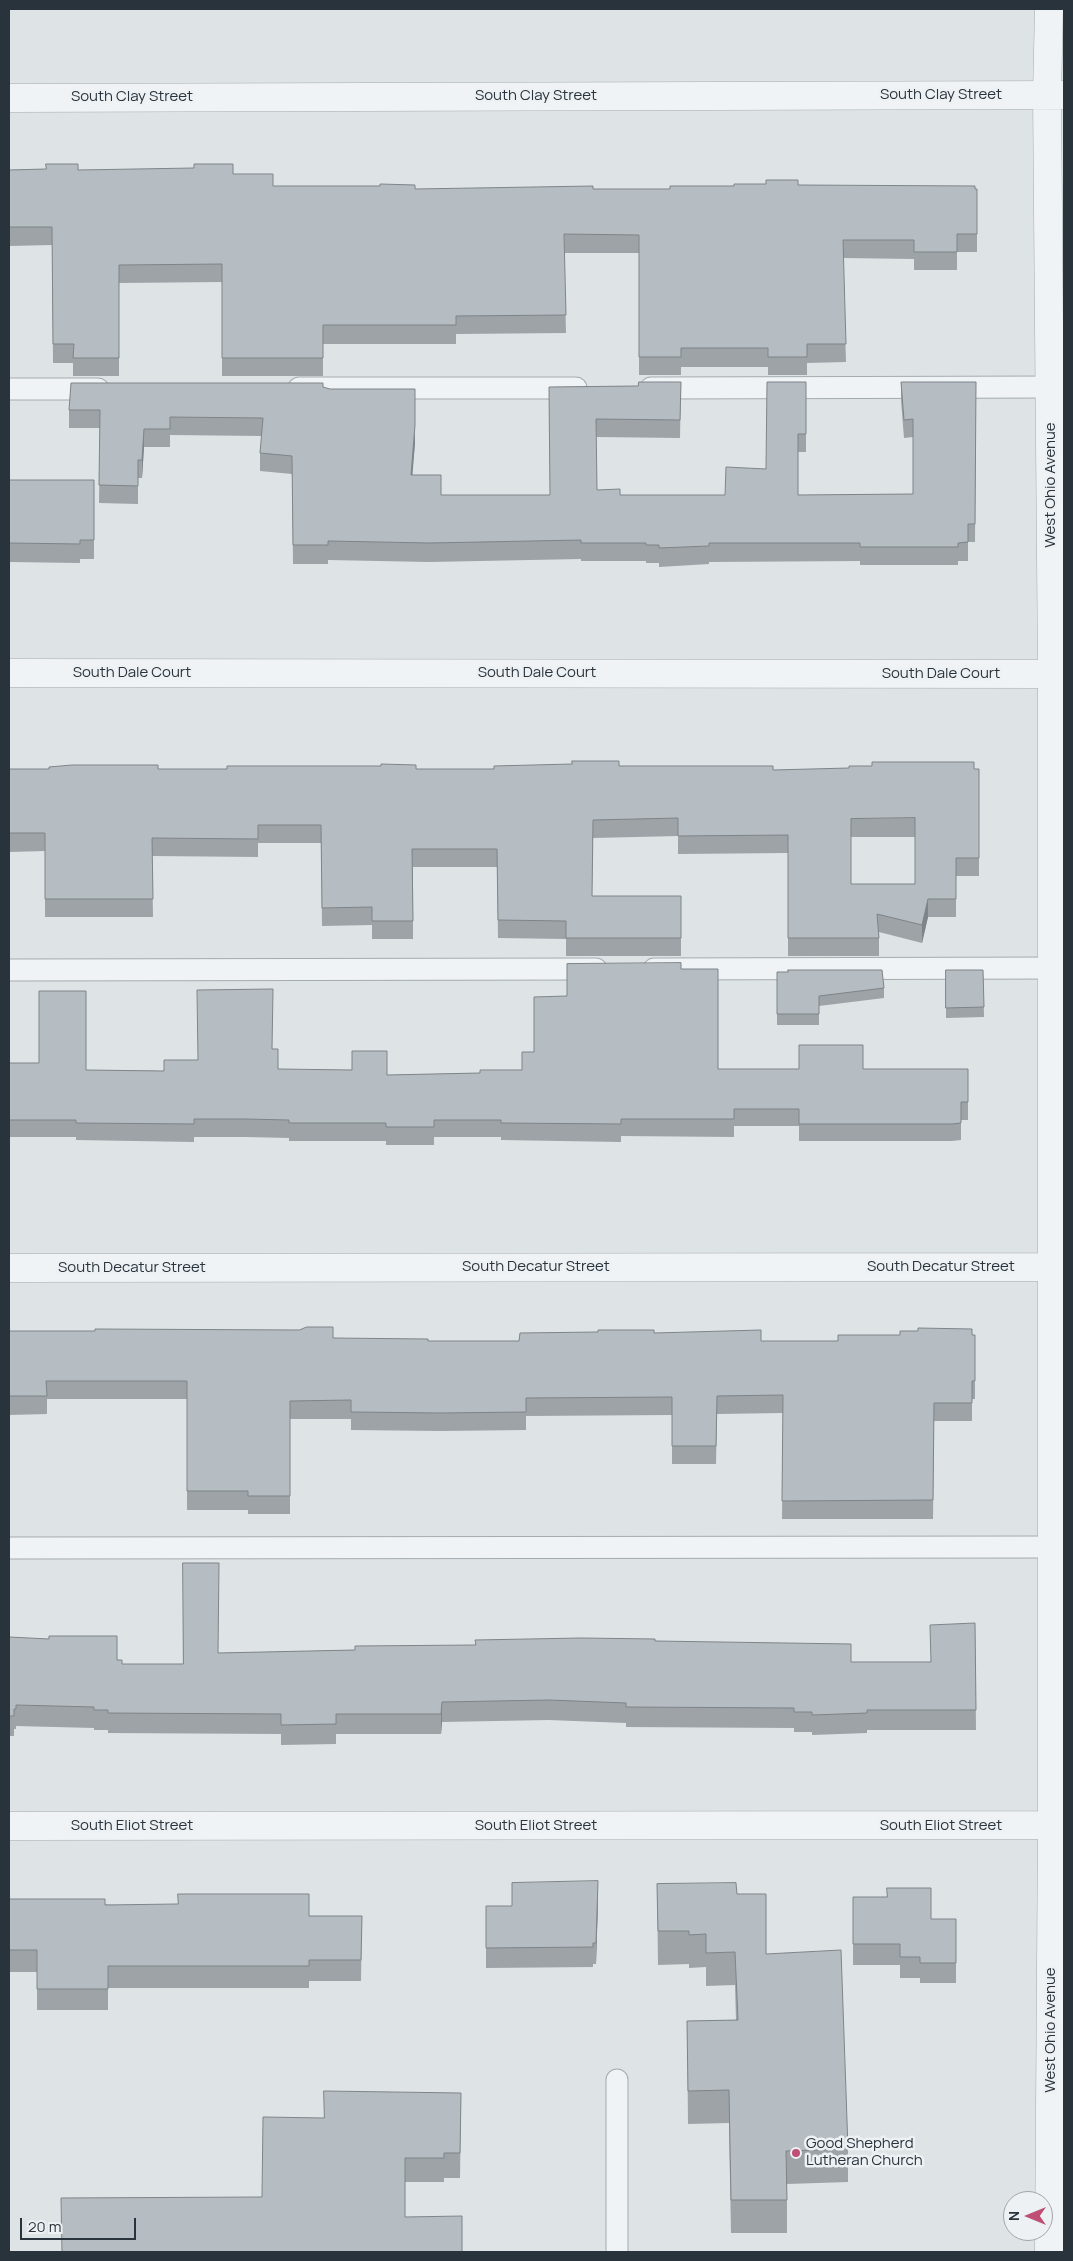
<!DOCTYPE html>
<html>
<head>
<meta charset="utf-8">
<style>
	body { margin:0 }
	#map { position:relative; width:1073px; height:2261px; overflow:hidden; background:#dee3e6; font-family:Manrope,sans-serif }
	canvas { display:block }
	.frame { position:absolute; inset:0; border:10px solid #29333b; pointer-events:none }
	.north { position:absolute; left:1003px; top:2191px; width:50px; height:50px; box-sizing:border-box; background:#edf1f4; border:1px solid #9fa5aa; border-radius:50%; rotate:270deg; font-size:14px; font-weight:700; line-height:20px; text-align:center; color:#29333b }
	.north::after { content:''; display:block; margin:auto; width:18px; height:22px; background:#bf4f74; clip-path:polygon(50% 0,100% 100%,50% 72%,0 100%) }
	.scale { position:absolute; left:20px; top:2218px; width:116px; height:22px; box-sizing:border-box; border:2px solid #29333b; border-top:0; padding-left:6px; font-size:15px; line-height:18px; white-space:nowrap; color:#29333b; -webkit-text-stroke:4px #edf1f4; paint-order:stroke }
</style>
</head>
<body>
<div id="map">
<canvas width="1073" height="2261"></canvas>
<div class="frame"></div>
<div class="north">N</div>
<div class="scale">20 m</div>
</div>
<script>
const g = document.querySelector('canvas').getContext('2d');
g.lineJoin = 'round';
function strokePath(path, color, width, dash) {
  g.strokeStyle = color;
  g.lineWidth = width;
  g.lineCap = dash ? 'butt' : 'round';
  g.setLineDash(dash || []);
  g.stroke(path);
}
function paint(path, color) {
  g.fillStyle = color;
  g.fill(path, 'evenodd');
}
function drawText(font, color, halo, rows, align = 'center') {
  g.font = font + ' Manrope,sans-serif';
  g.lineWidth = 5;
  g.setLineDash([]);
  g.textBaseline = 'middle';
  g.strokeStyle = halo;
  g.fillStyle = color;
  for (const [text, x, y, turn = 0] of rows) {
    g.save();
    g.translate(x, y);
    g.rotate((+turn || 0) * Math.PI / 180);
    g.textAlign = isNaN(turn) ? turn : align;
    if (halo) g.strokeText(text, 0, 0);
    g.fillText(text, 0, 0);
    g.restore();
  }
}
const lane = new Path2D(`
	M 299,388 L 576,388
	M 651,388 L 1064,387
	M 9,389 L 98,389
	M 654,969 L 1064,968
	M 9,970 L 596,969
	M 9,1548 L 1064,1547
	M 617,2252 L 617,2080`);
const street = new Path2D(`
	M 9,98 L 1064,95
	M 9,673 L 1064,674
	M 9,1268 L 1064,1267
	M 9,1826 L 1064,1825
	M 1049,2252 L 1052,1825 L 1052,674 L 1047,95 L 1049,9`);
strokePath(lane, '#a4abaf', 23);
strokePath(street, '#a4abaf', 29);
strokePath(lane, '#f0f3f5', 21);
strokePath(street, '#f0f3f5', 28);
paint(new Path2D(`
	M 46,164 L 78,170 L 233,174 L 273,186 L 415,189 L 670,189 L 734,186 L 798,185 L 977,189 L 977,252 L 957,252 L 957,270 L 914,270 L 914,259 L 843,258 L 846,362 L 807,363 L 807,375 L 768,375 L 768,367 L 681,367 L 681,375 L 639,375 L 639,253 L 564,253 L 566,333 L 456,334 L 456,344 L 323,344 L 323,376 L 222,376 L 222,282 L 119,283 L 119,376 L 73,376 L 73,363 L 53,363 L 52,245 L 9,246 L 9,170 L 46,169 Z
	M 681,382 L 680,438 L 596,437 L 597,490 L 620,495 L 725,495 L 766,469 L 806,382 L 806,452 L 798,452 L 798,495 L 913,494 L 913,437 L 904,438 L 901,400 L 901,382 L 976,382 L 975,542 L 968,542 L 968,561 L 958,561 L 958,565 L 860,565 L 860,561 L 709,562 L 709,564 L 659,567 L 659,563 L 646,563 L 646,561 L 581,561 L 581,559 L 429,562 L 328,560 L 328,564 L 293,564 L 292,474 L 260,471 L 260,453 L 262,436 L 170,435 L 170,447 L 144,447 L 142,478 L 138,478 L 138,504 L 99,503 L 100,428 L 69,428 L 69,410 L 323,387 L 415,443 L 412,475 L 441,495 L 550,495 L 549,387 L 638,386 Z
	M 9,480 L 94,480 L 94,559 L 80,559 L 80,563 L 9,562 Z
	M 619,766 L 773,770 L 979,769 L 979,876 L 956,876 L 956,917 L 928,917 L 922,943 L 879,932 L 879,956 L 788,956 L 788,853 L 678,854 L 678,836 L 593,838 L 592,896 L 681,896 L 681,956 L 566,956 L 566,939 L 498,938 L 497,867 L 413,867 L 413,939 L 372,939 L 372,925 L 322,926 L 321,843 L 258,843 L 258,857 L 152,856 L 153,917 L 45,917 L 45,851 L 9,852 L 9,769 L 494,769 ZM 851,837 L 915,837 L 915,884 L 851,884 Z
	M 681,969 L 718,1069 L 968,1069 L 968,1120 L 961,1120 L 961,1140 L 952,1141 L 799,1141 L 799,1126 L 734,1126 L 734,1137 L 621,1136 L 621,1142 L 501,1140 L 501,1137 L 434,1137 L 434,1145 L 386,1145 L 386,1141 L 289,1141 L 289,1138 L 246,1137 L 194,1137 L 194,1142 L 76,1140 L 76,1137 L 9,1137 L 9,1063 L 86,1070 L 164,1071 L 197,1060 L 272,1049 L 278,1069 L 387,1075 L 480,1073 L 522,1070 L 534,1052 L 567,996 Z
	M 946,970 L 983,970 L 984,1017 L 946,1018 Z
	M 777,972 L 884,988 L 884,998 L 819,1006 L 819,1025 L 777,1025 Z
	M 9,1331 L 428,1341 L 519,1341 L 654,1333 L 761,1341 L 838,1341 L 975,1335 L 975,1399 L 972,1399 L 972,1421 L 934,1421 L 933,1519 L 782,1519 L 783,1413 L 717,1414 L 716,1464 L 672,1464 L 672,1415 L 526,1416 L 526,1430 L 440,1431 L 351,1430 L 351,1419 L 290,1419 L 290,1514 L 248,1514 L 248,1510 L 187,1510 L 187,1399 L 47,1399 L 47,1414 L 9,1415 Z
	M 975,1623 L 976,1730 L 867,1730 L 867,1733 L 812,1735 L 812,1732 L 794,1732 L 794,1728 L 626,1727 L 626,1723 L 549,1720 L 442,1722 L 441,1734 L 336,1734 L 336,1744 L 281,1745 L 281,1734 L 108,1733 L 108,1730 L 94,1730 L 94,1728 L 16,1726 L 16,1729 L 14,1729 L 14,1736 L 9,1736 L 9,1637 L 117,1660 L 122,1664 L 183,1664 L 218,1653 L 355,1650 L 476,1645 L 655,1641 L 851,1662 L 930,1662 Z
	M 657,1884 L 737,1894 L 766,1954 L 848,2149 L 848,2182 L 787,2184 L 787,2233 L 731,2233 L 729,2123 L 688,2124 L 687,2021 L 736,2020 L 735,1985 L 706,1986 L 706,1967 L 689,1968 L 689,1964 L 658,1965 Z
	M 853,1897 L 931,1919 L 956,1919 L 956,1983 L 920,1983 L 920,1978 L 900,1978 L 900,1965 L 853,1965 Z
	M 9,1899 L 309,1916 L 362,1916 L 361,1981 L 309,1981 L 309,1988 L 108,1988 L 108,2010 L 37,2010 L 37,1972 L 9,1972 Z
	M 598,1902 L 596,1964 L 593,1964 L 593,1967 L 486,1968 L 486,1906 L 512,1906 Z
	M 461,2093 L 460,2178 L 444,2178 L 444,2182 L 405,2182 L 262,2197 L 324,2118 Z`), '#9da3a7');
paint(new Path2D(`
	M 415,425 L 415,443 L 411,493 L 411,475 Z
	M 144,429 L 144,447 L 142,478 L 142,460 Z
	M 928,899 L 928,917 L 922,943 L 922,925 Z
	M 442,1702 L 442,1722 L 441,1734 L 441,1714 Z
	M 598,1881 L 598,1902 L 596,1964 L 596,1943 Z`), '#7f8488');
const building = new Path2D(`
	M 46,164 L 78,164 L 78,170 L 194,168 L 194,164 L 233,164 L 233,174 L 273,174 L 273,186 L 380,186 L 380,184 L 415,185 L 415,189 L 593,186 L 593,189 L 670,189 L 670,186 L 734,186 L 734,184 L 766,184 L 766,180 L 798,180 L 798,185 L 975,186 L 975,189 L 977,189 L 977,234 L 957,234 L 957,252 L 914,252 L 914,240 L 843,240 L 846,344 L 807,344 L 807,357 L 768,357 L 768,348 L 681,348 L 681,357 L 639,357 L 639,235 L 564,234 L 566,315 L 456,316 L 456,325 L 323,325 L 323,358 L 222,358 L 222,264 L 119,265 L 119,358 L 73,358 L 74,344 L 53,344 L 52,227 L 9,227 L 9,170 L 46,169 Z
	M 639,382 L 681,382 L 680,420 L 596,419 L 597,490 L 620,489 L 620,495 L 725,495 L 726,467 L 766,469 L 767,382 L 806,382 L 806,434 L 798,434 L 798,495 L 913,494 L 913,419 L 904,420 L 901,382 L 976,382 L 975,524 L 968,524 L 968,542 L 958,543 L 958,547 L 860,547 L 860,543 L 709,543 L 709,546 L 659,548 L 659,545 L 646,545 L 646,543 L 581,543 L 581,540 L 429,543 L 328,541 L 328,545 L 293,545 L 292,456 L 260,453 L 263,418 L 170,417 L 170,429 L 144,429 L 142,460 L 138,460 L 138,486 L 99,485 L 100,410 L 69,410 L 71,383 L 323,383 L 323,387 L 330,389 L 415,389 L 415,425 L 411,475 L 441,475 L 441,495 L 550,495 L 549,387 L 638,386 Z
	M 9,480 L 94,480 L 94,540 L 80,540 L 80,544 L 9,543 Z
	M 572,761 L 619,761 L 619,766 L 773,766 L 773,770 L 849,768 L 849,766 L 872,766 L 872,762 L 974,762 L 974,769 L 979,769 L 979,858 L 956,858 L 956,899 L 928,899 L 922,925 L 877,914 L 879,938 L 788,938 L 788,835 L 678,836 L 678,818 L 593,820 L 592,896 L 681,896 L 681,938 L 566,938 L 566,921 L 498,920 L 497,849 L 412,849 L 413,921 L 372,921 L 372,907 L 322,908 L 321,825 L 258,825 L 258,839 L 152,838 L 153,899 L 45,899 L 45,833 L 9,833 L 9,769 L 49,769 L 49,767 L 72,765 L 158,765 L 158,769 L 227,769 L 227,766 L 381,766 L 381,764 L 416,765 L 416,769 L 494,769 L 494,766 L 572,764 ZM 915,818 L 915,884 L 851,884 L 851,819 Z
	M 681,963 L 681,969 L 718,969 L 718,1069 L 799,1069 L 799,1045 L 863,1045 L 863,1069 L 968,1069 L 968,1102 L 961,1102 L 961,1123 L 952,1124 L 799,1124 L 799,1109 L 734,1109 L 734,1119 L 621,1119 L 621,1124 L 501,1123 L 501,1120 L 434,1120 L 434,1127 L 386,1127 L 386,1123 L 289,1123 L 289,1120 L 246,1119 L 194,1119 L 194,1124 L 76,1123 L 76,1120 L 9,1120 L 9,1063 L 39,1063 L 39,991 L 86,991 L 86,1070 L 164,1071 L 164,1060 L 198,1060 L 197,990 L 273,989 L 272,1049 L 278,1049 L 278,1069 L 352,1070 L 352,1051 L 387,1051 L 387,1075 L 480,1073 L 480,1070 L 522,1070 L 522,1052 L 534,1052 L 534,997 L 567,996 L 567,964 Z
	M 788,970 L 882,970 L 884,988 L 819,996 L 819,1014 L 777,1014 L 777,972 L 788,972 Z
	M 946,970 L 983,970 L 984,1007 L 946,1008 Z
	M 307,1327 L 333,1327 L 333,1338 L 428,1339 L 428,1341 L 519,1341 L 520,1333 L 598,1332 L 598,1330 L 654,1330 L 654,1333 L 761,1330 L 761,1341 L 838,1341 L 838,1335 L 900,1335 L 900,1331 L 918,1331 L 918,1328 L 972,1329 L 972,1335 L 975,1335 L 975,1381 L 972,1381 L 972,1403 L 934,1403 L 933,1500 L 782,1501 L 783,1395 L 717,1396 L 716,1446 L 672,1446 L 672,1397 L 526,1398 L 526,1412 L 440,1413 L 351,1412 L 351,1400 L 290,1401 L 290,1496 L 248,1496 L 248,1491 L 187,1491 L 187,1381 L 46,1381 L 47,1396 L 9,1396 L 9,1331 L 95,1331 L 95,1329 L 299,1330 Z
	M 183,1563 L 219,1563 L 218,1653 L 355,1650 L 355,1646 L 476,1645 L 475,1640 L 581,1638 L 655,1639 L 655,1641 L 851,1644 L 851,1662 L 931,1662 L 930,1625 L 975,1623 L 976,1710 L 867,1710 L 867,1713 L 812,1715 L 812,1712 L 794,1712 L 794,1708 L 626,1707 L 626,1703 L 549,1700 L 442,1702 L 441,1714 L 336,1714 L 336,1724 L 281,1725 L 281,1714 L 108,1713 L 108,1710 L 94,1710 L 94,1707 L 16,1705 L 16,1709 L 14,1709 L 14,1716 L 9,1716 L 9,1637 L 49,1639 L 49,1636 L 117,1636 L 117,1660 L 122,1660 L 122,1664 L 183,1664 Z
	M 598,1881 L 596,1943 L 593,1943 L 593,1947 L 486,1948 L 486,1906 L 512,1906 L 512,1883 Z
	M 736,1883 L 737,1894 L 766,1894 L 766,1954 L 841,1950 L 848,2149 L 786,2151 L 787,2200 L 731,2200 L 729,2090 L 688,2091 L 687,2021 L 738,2020 L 735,1952 L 706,1953 L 706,1934 L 689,1935 L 689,1931 L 658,1931 L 657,1884 Z
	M 887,1888 L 931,1888 L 931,1919 L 956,1919 L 956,1963 L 920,1963 L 920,1957 L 900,1957 L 900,1944 L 853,1944 L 853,1897 L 887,1897 Z
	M 178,1894 L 309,1894 L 309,1916 L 362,1916 L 361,1960 L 309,1960 L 309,1966 L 108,1966 L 108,1989 L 37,1989 L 37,1950 L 9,1950 L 9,1899 L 105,1899 L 105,1905 L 178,1904 Z
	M 324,2091 L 461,2093 L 460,2153 L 444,2153 L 444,2158 L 405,2158 L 405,2217 L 462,2216 L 462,2252 L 62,2252 L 61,2198 L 262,2197 L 263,2117 L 324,2118 Z`);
paint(building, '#b6bdc2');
strokePath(building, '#7f8488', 1);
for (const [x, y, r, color] of [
	[796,2153,5,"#bf4f74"]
]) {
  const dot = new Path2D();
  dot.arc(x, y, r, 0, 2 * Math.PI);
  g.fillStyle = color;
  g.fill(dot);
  strokePath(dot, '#edf1f4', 2);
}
drawText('15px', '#29333b', '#edf1f4', [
	["South Clay Street",941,95],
	["South Clay Street",536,96],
	["South Clay Street",132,97],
	["West Ohio Avenue",1051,485,-90],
	["South Dale Court",132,673],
	["South Dale Court",537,673],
	["South Dale Court",941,674],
	["South Decatur Street",536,1267],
	["South Decatur Street",941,1267],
	["South Decatur Street",132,1268],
	["South Eliot Street",132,1826],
	["South Eliot Street",536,1826],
	["South Eliot Street",941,1826],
	["West Ohio Avenue",1051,2030,-90]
]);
drawText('15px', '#29333b', '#edf1f4', [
	["Good Shepherd",806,2144],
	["Lutheran Church",806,2161]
], 'left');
</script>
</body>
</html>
